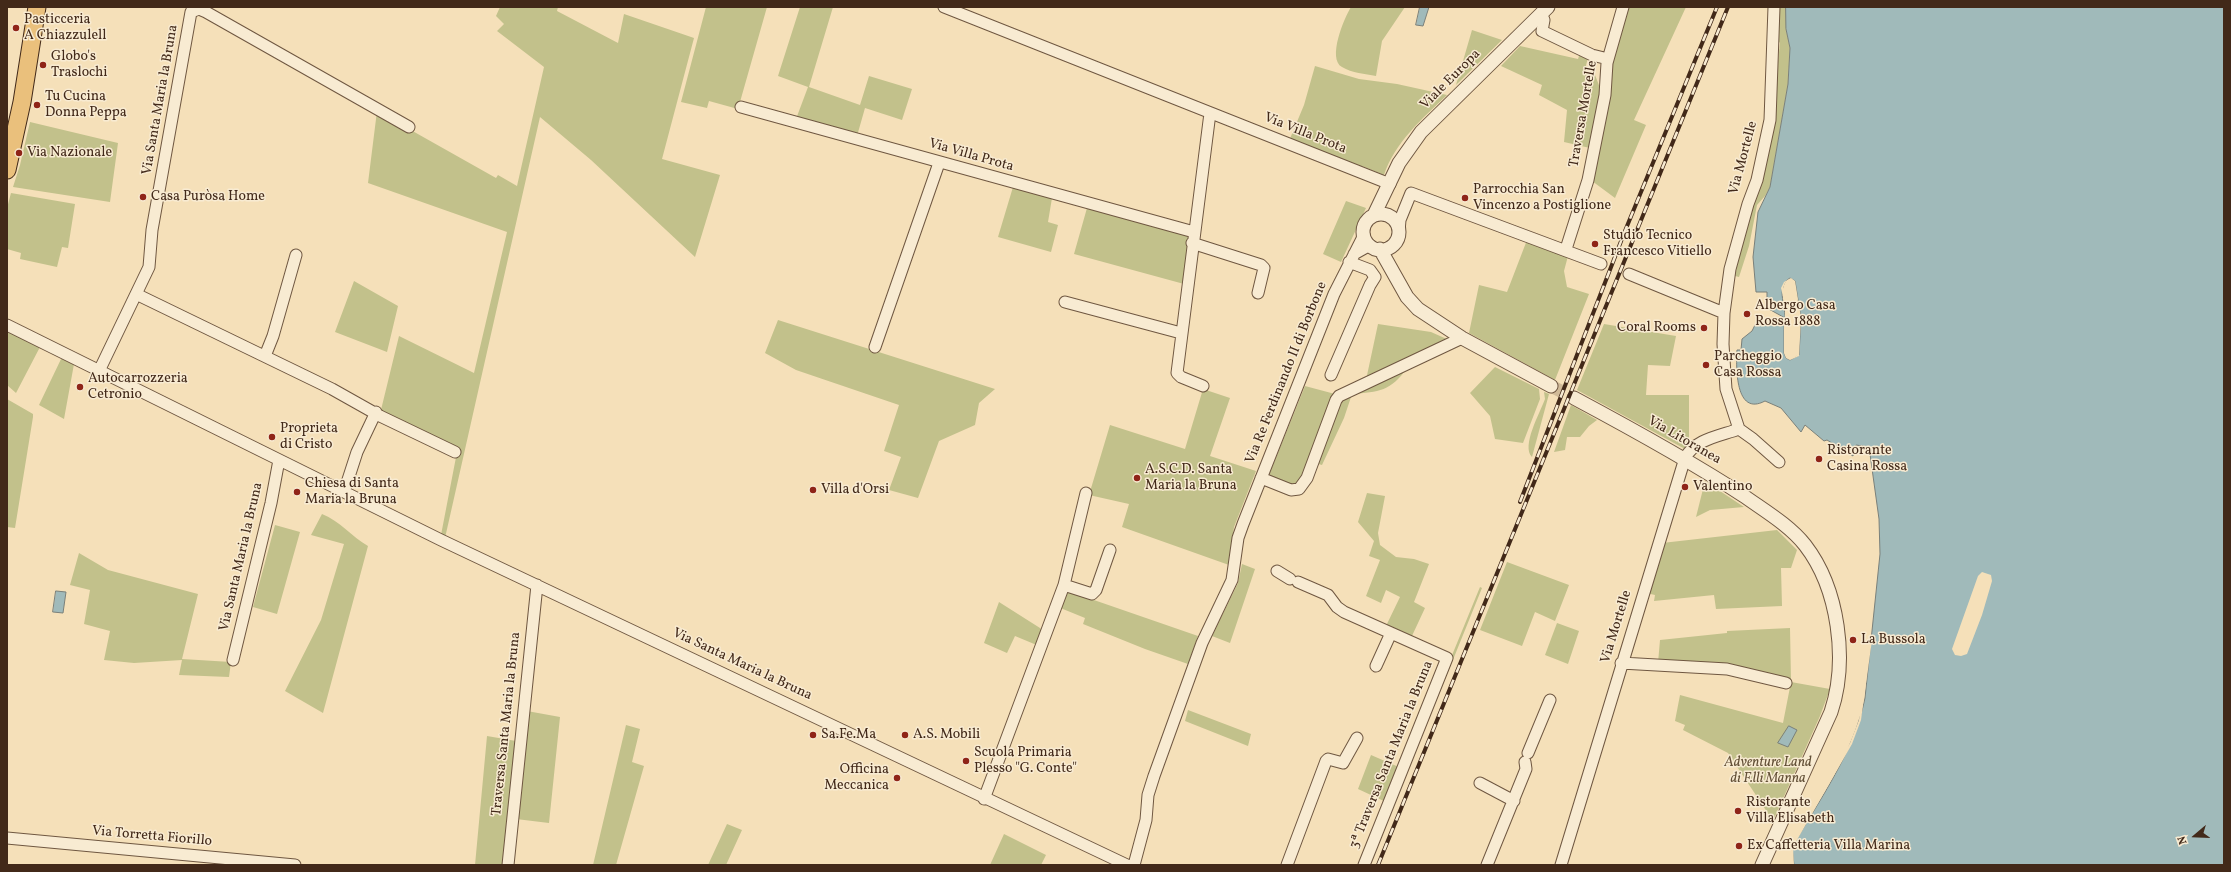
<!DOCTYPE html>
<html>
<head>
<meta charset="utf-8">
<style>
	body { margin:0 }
	#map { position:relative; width:2231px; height:872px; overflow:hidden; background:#f5e0b9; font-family:Vollkorn,serif }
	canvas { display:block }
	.frame { position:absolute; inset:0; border:8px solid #422919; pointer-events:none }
	.north { position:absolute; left:2175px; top:816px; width:40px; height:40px; -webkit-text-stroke:3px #f8ebd2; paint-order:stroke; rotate:251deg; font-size:11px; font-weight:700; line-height:16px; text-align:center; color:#422919 }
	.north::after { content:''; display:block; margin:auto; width:14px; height:18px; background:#422919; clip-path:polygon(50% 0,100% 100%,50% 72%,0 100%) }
</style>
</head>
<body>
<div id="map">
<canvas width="2231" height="872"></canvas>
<div class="frame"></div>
<div class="north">N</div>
</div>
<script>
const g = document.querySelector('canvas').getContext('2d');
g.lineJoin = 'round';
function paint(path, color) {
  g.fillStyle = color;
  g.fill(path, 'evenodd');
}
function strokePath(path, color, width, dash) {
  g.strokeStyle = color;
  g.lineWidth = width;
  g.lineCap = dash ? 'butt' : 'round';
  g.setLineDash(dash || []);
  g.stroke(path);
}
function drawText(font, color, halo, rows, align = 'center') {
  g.font = font + ' Vollkorn,serif';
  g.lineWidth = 3;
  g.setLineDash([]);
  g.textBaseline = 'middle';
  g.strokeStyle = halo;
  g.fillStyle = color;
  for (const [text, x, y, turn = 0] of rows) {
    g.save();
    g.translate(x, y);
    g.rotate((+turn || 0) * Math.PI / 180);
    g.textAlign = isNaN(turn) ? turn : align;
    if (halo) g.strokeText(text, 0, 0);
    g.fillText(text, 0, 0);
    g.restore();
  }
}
paint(new Path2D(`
	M 500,7 L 558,7 L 557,11 L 618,43 L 624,14 L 694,38 L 662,159 L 720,175 L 695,257 L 591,160 L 540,117 L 445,538 L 441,535 L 457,452 L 380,414 L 399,336 L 474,373 L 507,232 L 368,183 L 377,111 L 496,178 L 498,175 L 517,186 L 544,67 L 497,31 L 504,24 L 496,16 Z
	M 706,7 L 767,7 L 738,109 L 709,101 L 707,108 L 681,102 Z
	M 800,7 L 833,7 L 809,87 L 860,105 L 869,76 L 912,89 L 902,120 L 865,108 L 857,136 L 796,119 L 808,87 L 778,76 Z
	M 1351,7 L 1405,7 L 1382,41 L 1376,76 C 1365,74 1352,73 1342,67 C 1327,59 1344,18 1351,7 Z
	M 1627,7 L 1686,7 L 1634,120 L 1646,125 L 1615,198 L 1592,181 L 1610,66 Z
	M 1778,7 L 1786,7 L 1786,29 L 1790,48 L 1788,84 L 1770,187 L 1765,196 L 1757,205 L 1749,246 L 1739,277 L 1735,276 L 1747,218 L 1770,134 L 1780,43 L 1776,38 Z
	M 1472,30 L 1502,40 L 1456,85 Z
	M 1520,46 L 1578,59 L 1580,53 L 1588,57 L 1585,70 L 1595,75 L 1602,93 L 1590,148 L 1564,142 L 1567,110 L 1539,95 L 1542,85 L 1501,66 Z
	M 1315,66 L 1359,79 L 1397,84 L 1447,95 C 1422,119 1395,142 1384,175 L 1362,166 L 1360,169 L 1289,141 L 1304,105 Z
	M 30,122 L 118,143 L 110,202 L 13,187 L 20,165 Z
	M 1013,187 L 1052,198 L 1048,222 L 1058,225 L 1051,252 L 998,237 Z
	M 11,193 L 75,204 L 68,248 L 62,247 L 57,267 L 20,259 L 21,253 L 7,249 L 7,208 Z
	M 1346,201 L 1366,208 L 1341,262 L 1323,254 Z
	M 1087,208 L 1189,235 L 1184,284 L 1074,254 Z
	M 1527,240 L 1568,256 L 1564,271 L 1567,287 L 1589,294 L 1555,380 L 1469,333 L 1479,285 L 1507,292 Z
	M 354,281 L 398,306 L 387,352 L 335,332 Z
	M 778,320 L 995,389 L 979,403 L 975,425 L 939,441 L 918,498 L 889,490 L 901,457 L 884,451 L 899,405 L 796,370 L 765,353 Z
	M 1378,324 L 1431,332 L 1449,340 L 1366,380 Z
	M 1604,324 L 1676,336 L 1670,366 L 1648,365 L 1646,395 L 1689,395 L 1689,443 L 1685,449 L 1577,390 Z
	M 7,331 L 40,347 L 16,393 L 7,385 Z
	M 62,357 L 74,364 L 64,419 L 39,405 Z
	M 1495,367 L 1539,389 L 1540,399 L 1523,443 L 1495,439 L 1490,416 L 1470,393 Z
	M 1407,368 C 1391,391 1379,392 1352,394 L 1344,418 L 1322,465 L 1315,463 L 1339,401 L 1344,396 Z
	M 1305,386 L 1335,394 L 1303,480 L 1293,487 L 1269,475 Z
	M 1203,389 L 1230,398 L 1210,456 L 1256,471 L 1234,527 L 1229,565 L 1122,527 L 1129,504 L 1089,495 L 1110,425 L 1185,449 Z
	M 1544,392 L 1549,394 L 1532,457 C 1521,446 1540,413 1545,399 Z
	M 7,399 L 33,414 L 33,417 L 15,528 L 7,527 Z
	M 1571,405 L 1597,420 L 1589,426 L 1580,437 L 1567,437 L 1565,450 L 1554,452 Z
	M 1705,481 L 1744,507 L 1710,510 L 1696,517 Z
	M 1367,493 L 1385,496 L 1378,533 L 1380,545 L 1396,557 L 1414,559 L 1429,564 L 1414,602 L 1425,608 L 1411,638 L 1386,626 L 1400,597 L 1386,590 L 1381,603 L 1366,596 L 1380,560 L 1369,556 L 1374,541 L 1358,522 Z
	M 322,514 C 340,521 352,537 368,546 L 323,713 L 285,691 L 321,620 L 344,544 L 311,535 Z
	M 275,525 L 300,532 L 277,614 L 253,607 Z
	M 1777,530 L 1797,550 L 1791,568 L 1781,568 L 1782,606 L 1716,609 L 1714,595 L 1654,601 L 1655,595 L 1646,593 L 1662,543 Z
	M 79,553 L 108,570 L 198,594 L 182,659 L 231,662 L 229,677 L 179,675 L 182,660 L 134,663 L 104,660 L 110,631 L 84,624 L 90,590 L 70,585 Z
	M 1507,562 L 1569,585 L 1555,621 L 1535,612 L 1522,646 L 1480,630 Z
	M 1242,564 L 1255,569 L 1230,643 L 1212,636 L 1238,583 Z
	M 1480,587 L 1482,588 L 1370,865 L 1366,865 Z
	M 1065,590 L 1198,636 L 1188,664 L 1145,649 L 1083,624 L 1085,618 L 1058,607 Z
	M 999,602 L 1040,628 L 1043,631 L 1039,646 L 1015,636 L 1007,653 L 984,643 Z
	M 1557,623 L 1579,631 L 1568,664 L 1545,655 Z
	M 1790,628 L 1791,682 L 1830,689 L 1820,716 L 1773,821 L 1728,753 L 1683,730 L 1685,725 L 1675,721 L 1680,695 L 1783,723 L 1791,682 L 1658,663 L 1660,640 L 1727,633 L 1727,631 Z
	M 1188,710 L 1251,734 L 1248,746 L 1185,721 Z
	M 527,711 L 560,717 L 549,823 L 516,819 Z
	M 626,725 L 640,729 L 632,762 L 644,766 L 616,865 L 593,865 Z
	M 487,736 L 516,741 L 504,865 L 475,865 Z
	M 1371,755 L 1401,768 L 1386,802 L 1358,789 Z
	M 727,824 L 742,830 L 726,865 L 708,865 Z
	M 1004,834 L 1046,855 L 1041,865 L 990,865 Z`), '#c2c18b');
const water = new Path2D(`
	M 1420,7 L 1429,7 L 1423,26 L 1416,25 Z
	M 1786,7 L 2224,7 L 2224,865 L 1794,865 L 1792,847 C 1820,799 1854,752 1865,698 L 1880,554 L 1879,519 L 1869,447 L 1856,445 L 1853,456 L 1827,440 L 1824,441 L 1805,425 L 1801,432 L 1781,408 L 1765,401 C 1735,417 1736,367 1737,350 L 1741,350 L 1742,339 L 1752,331 L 1756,323 L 1784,325 L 1784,353 L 1786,358 L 1790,360 L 1799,355 L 1801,318 L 1795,281 L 1790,278 C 1776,286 1785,304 1785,318 L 1767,308 L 1767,292 L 1756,292 L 1753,257 L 1758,212 L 1770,187 L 1788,84 L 1790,48 L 1786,29 Z
	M 56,591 L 66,592 L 63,613 L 53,612 Z
	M 1789,726 L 1797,730 L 1788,747 L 1778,743 Z`);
paint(water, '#a0baba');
strokePath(water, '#7a807a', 1);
paint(new Path2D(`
	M 1791,278 L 1795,281 L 1801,318 L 1799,356 L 1790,360 L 1786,358 L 1784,353 L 1784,323 L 1786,325 L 1786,353 L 1788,357 L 1794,357 L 1797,355 L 1798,303 L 1793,282 L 1790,280 L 1785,283 L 1783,288 L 1787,305 L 1787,319 L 1785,320 L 1785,305 L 1781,288 L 1784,282 Z
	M 1982,572 L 1991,575 L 1992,581 L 1982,615 L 1967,654 L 1961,656 L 1955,655 L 1952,649 L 1978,576 Z
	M 1870,639 L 1872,640 L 1861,720 L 1852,744 L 1793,847 L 1794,865 L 1792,865 L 1791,846 L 1850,743 L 1859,720 Z`), '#f5e0b9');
strokePath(new Path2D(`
	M 1551,386 L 1574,398`), '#d1bb99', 13, [13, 6]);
const minor = new Path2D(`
	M 944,7 L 1390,184
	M 1774,7 L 1770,120 L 1757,180 L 1748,204 L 1730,269 L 1724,313 L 1723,344 L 1726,389 L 1739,429 L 1753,439 L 1779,462
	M 1541,13 L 1544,20 L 1542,31 L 1592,55 L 1608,59
	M 741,107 L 1194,232
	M 1399,232 L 1400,220 L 1411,193 L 1601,264
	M 1192,243 L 1261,265 L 1264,268 L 1258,293
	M 1566,249 L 1588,180 L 1605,95 L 1607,63 L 1623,7
	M 1354,254 L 1370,245
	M 1629,274 L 1724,313
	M 136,294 L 332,389 L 380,416 L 455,452
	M 1065,302 L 1181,333
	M 7,325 L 441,540 L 1127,865
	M 875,347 L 939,163
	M 265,356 L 273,336 L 296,255
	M 99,371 L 149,267 L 152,230 L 191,12 L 199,9 L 206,12 L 409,127
	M 1331,375 L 1370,285 L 1375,277 L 1370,270 L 1349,262
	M 1203,386 L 1181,377 L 1177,373 L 1210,113
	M 1261,478 L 1291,490 L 1299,489 L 1307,478 L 1336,400 L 1339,396 L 1462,338
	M 344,492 L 357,452 L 376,412
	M 1277,571 L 1290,579
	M 1298,582 L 1328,595 L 1337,607 L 1344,612 L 1447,658 L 1364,865
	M 1064,585 L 1092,594 L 1096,590 L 1110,550
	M 233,660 L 271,503 L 279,460
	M 1621,663 L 1727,669 L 1786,683
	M 1376,666 L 1391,633
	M 1528,753 L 1550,700
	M 1480,783 L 1514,801
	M 984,799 L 1064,585 L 1086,493
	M 7,838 L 295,865
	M 508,865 L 537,585
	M 1134,865 L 1146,820 L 1148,795 L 1154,776 L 1202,643 L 1232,580 L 1238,538 L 1243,524 L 1334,294 L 1364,235
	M 1287,865 L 1326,761 L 1328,759 L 1343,763 L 1357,738
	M 1487,865 L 1526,769 L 1525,762
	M 1561,865 L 1685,458 C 1695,439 1720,436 1739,429`);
const tertiary = new Path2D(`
	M1363 232a18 18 0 1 1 36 0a18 18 0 1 1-36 0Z
	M 1374,215 L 1399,163 L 1421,132 L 1548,7
	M 1380,249 L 1407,297 L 1418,309 L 1462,338 L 1551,386
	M 1574,398 C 1632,429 1689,460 1744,496 C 1765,511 1789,525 1805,545 C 1839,589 1848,661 1831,712 L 1762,865`);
const primary = new Path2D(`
	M 7,170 L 22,102 L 37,7`);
strokePath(minor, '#6f5741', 13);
strokePath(tertiary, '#6f5741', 15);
strokePath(primary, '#422919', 19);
strokePath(minor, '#f8ebd2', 11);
strokePath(tertiary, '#f8ebd2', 13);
strokePath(primary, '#eac07c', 17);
const rail = new Path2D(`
	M 1520,502 L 1625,231 L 1717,7
	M 1378,865 L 1728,7`);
strokePath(rail, '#422919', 4);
strokePath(rail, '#f8ebd2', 2.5, [8]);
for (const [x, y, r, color] of [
	[16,28,4,"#8f2418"],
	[43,65,4,"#8f2418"],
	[37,105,4,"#8f2418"],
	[19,153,4,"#8f2418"],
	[143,197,4,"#8f2418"],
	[1465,198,4,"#8f2418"],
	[1595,244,4,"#8f2418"],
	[1747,314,4,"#8f2418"],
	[1704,328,4,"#8f2418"],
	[1706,365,4,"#8f2418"],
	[80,387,4,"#8f2418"],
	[272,437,4,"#8f2418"],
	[1819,459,4,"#8f2418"],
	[1137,478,4,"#8f2418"],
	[1685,487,4,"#8f2418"],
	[813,490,4,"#8f2418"],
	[297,492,4,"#8f2418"],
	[1853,640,4,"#8f2418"],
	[813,735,4,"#8f2418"],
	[905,735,4,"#8f2418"],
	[966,761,4,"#8f2418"],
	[897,778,4,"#8f2418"],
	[1738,811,4,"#8f2418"],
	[1739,846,4,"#8f2418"]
]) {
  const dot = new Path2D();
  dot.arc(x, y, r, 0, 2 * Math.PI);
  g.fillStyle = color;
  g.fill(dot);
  strokePath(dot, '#f8ebd2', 1.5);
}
drawText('14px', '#422919', '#f8ebd2', [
	["Pasticceria",24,20],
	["A Chiazzulell",24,36],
	["Globo's",51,57],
	["Traslochi",51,73],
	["Tu Cucina",45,97],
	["Donna Peppa",45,113],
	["Via Nazionale",27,153],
	["Parrocchia San",1473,190],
	["Vincenzo a Postiglione",1473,206],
	["Casa Puròsa Home",151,197],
	["Studio Tecnico",1603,236],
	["Francesco Vitiello",1603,252],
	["Albergo Casa",1755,306],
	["Rossa 1888",1755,322],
	["Coral Rooms",1696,328,"right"],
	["Parcheggio",1714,357],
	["Casa Rossa",1714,373],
	["Autocarrozzeria",88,379],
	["Cetronio",88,395],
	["Proprieta",280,429],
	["di Cristo",280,445],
	["Ristorante",1827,451],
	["Casina Rossa",1827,467],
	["A.S.C.D. Santa",1145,470],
	["Maria la Bruna",1145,486],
	["Chiesa di Santa",305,484],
	["Maria la Bruna",305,500],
	["Valentino",1693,487],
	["Villa d'Orsi",821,490],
	["La Bussola",1861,640],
	["Sa.Fe.Ma",821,735],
	["A.S. Mobili",913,735],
	["Scuola Primaria",974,753],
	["Plesso \"G. Conte\"",974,769],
	["Officina",889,770,"right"],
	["Meccanica",889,786,"right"],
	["Ristorante",1746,803],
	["Villa Elisabeth",1746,819],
	["Ex Caffetteria Villa Marina",1747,846]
], 'left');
drawText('14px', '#422919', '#f8ebd2', [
	["Viale Europa",1451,80,-45],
	["Via Santa Maria la Bruna",161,100,-80],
	["Traversa Mortelle",1584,114,-80],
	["Via Villa Prota",1305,134,22],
	["Via Villa Prota",971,156,16],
	["Via Mortelle",1744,158,-75],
	["Via Re Ferdinando II di Borbone",1287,373,-68],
	["Via Litoranea",1684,441,30],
	["Via Santa Maria la Bruna",242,557,-77],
	["Via Mortelle",1617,627,-73],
	["Via Santa Maria la Bruna",742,665,25],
	["Traversa Santa Maria la Bruna",507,724,-84],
	["3ª Traversa Santa Maria la Bruna",1392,755,-68],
	["Via Torretta Fiorillo",152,837,5]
]);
drawText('italic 14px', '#624f36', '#f8ebd2', [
	["Adventure Land",1768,763],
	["di F.lli Manna",1768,779]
]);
</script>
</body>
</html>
